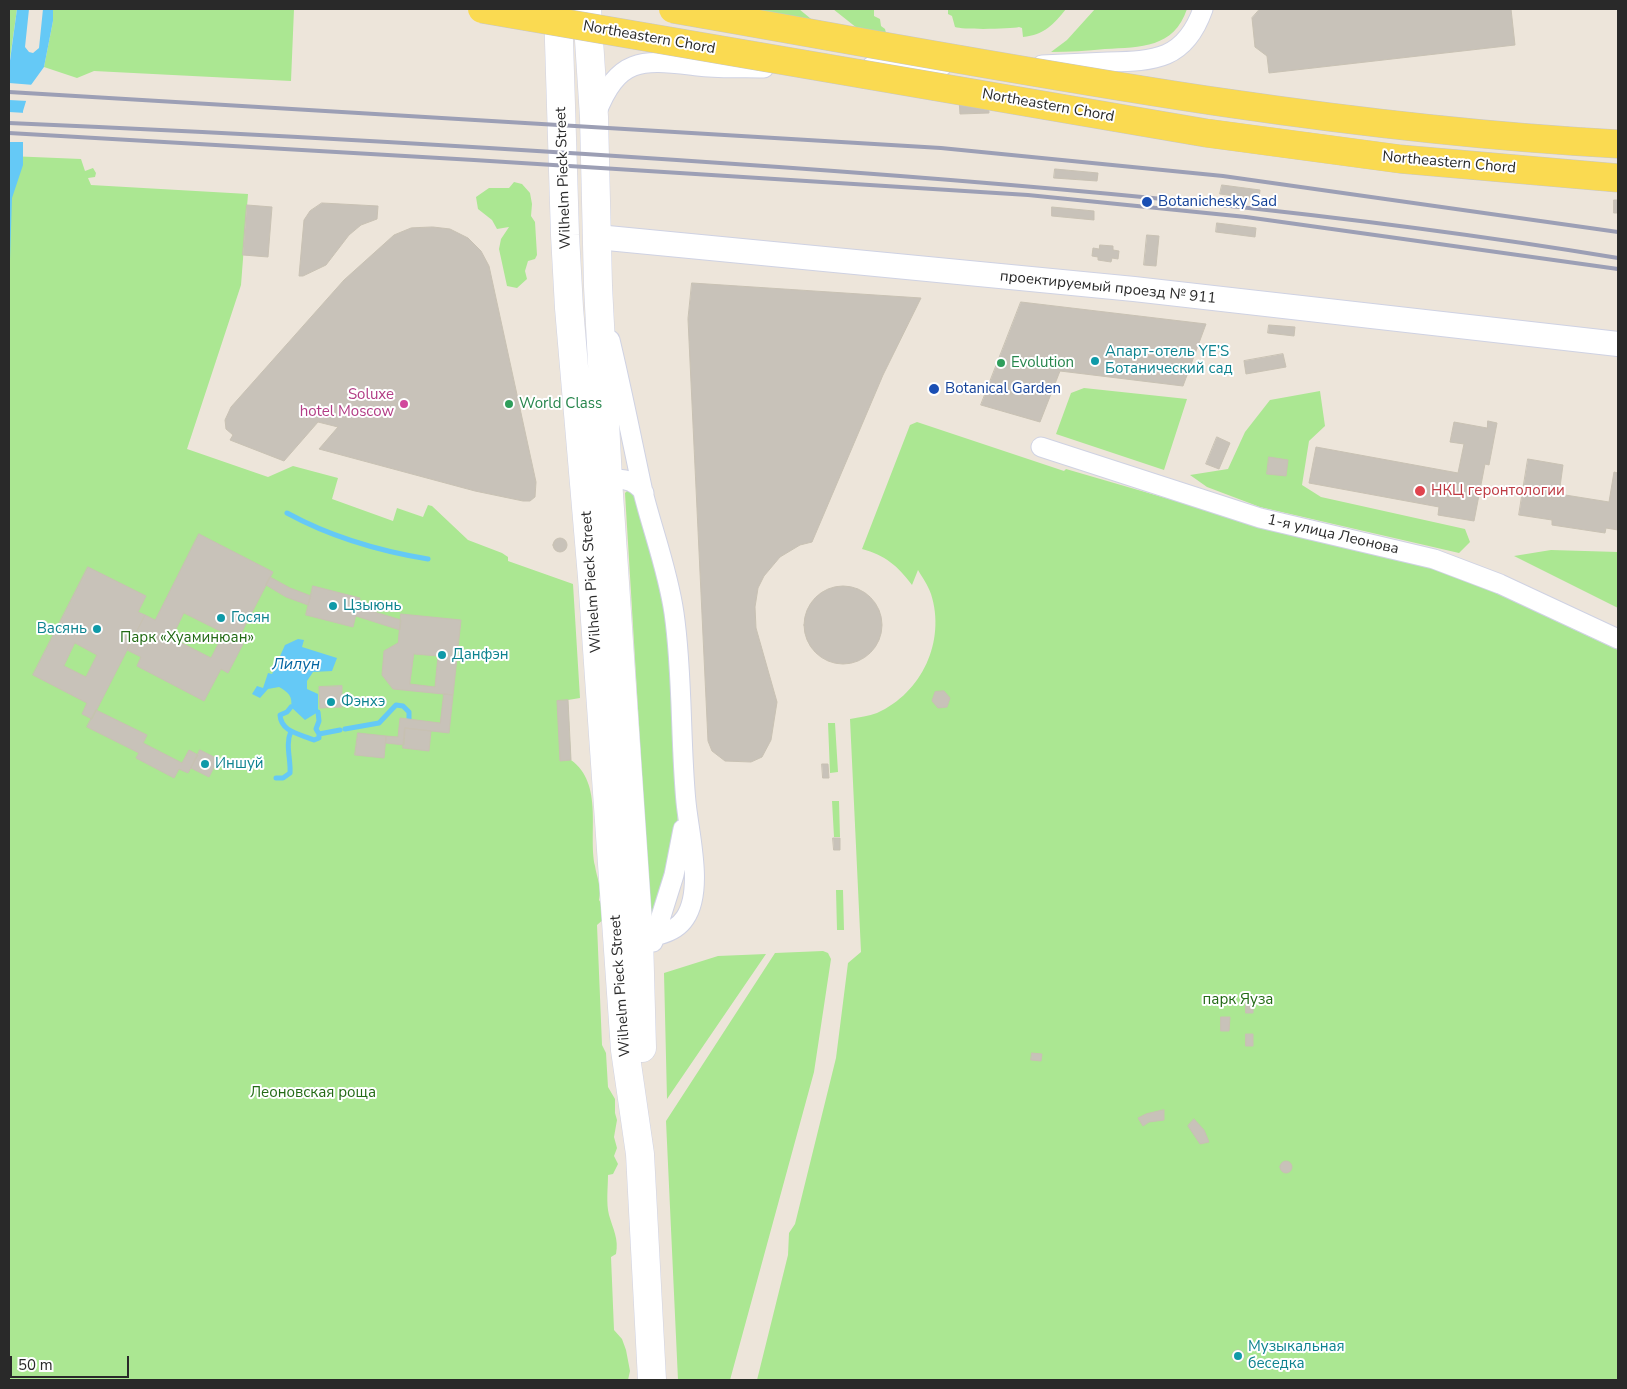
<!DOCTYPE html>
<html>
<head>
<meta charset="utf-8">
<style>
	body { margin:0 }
	#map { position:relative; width:1627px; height:1389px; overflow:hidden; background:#ede5da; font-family:"Nunito Sans",sans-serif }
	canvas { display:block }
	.frame { position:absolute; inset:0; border:10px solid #292929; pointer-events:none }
	.scale { position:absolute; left:10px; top:1356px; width:119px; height:22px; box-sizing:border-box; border:2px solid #292929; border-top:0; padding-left:6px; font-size:15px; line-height:18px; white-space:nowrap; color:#292929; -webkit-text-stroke:4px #fff; paint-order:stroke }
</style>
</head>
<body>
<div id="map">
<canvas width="1627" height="1389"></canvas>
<div class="frame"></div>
<div class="scale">50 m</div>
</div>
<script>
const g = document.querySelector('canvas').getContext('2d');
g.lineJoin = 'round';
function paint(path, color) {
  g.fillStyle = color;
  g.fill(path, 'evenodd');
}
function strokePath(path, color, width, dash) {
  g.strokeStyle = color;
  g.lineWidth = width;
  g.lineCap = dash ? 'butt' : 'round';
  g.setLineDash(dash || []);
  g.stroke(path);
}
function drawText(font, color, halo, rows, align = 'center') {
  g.font = font + ' "Nunito Sans",sans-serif';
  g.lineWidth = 4;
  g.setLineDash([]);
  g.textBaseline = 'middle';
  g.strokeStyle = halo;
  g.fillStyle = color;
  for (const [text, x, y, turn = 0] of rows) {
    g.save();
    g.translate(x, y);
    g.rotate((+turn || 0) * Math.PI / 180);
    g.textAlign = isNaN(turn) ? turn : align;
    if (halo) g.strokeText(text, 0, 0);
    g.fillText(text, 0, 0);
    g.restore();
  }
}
paint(new Path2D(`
	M 9,9 L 17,9 L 9,66 Z
	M 53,9 L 294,9 L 291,81 L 94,71 L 77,78 L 44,67 L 53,21 Z
	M 761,9 L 799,9 L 822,28 L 759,10 Z
	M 833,9 L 874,9 L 874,16 L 880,19 L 881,26 L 885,29 L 886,33 L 862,32 Z
	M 948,9 L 1066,9 C 1054,24 1044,35 1023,37 L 1022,28 L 1019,27 C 1012,29 963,30 955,27 L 952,16 L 948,14 Z
	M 1095,9 L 1187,9 C 1174,48 1141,47 1105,49 C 1087,51 1069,52 1051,52 L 1067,40 Z
	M 9,156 L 81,159 L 85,171 L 93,168 L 96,173 L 95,177 L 88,178 L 91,185 L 248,194 L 241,285 L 187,449 L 268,477 L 293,466 L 338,478 L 332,499 L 393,521 L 397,508 L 423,517 L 428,505 L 432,506 L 468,540 L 502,553 L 508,557 L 508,561 L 573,584 L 580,698 L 568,700 L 571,760 C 604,784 588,832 595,866 C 597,879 602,887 599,900 L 605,910 L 605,918 L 597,925 L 602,1045 L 606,1053 L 608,1087 L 615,1099 L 615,1113 L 617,1120 L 614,1137 L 617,1148 L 614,1156 L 618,1164 L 613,1174 L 608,1175 C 608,1187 606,1203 609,1215 C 613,1229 619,1239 616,1254 L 611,1257 L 614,1330 L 622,1339 L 626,1350 L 630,1371 L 628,1380 L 9,1380 Z
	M 514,182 L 522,184 L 530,193 L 532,204 L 531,216 L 535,222 L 537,255 L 535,259 L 528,261 L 525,271 L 527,279 L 517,288 L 507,286 L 499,249 L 501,239 L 509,227 L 497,229 L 492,220 L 478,209 L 476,197 L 489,188 L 509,188 Z
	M 1084,388 L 1187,399 L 1164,470 L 1056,434 L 1071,393 Z
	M 1320,391 L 1325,426 L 1309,441 L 1302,485 L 1321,497 L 1465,529 L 1470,542 L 1459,553 L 1260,507 L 1207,487 L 1190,475 L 1228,469 L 1245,432 L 1270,400 Z
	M 917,422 L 1064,471 L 1066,469 L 1296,536 L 1439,570 L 1503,596 L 1618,650 L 1618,1380 L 757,1380 L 788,1255 L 789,1233 L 795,1224 L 836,1058 L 848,963 L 861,952 L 850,719 C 859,717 869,716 877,713 C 922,693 946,641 931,594 C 928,585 922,577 918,570 L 912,585 C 898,566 885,555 862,549 L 910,425 Z
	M 628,490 L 633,490 L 655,569 L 665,615 L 675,731 L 678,831 L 651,924 L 625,493 Z
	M 1551,550 L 1618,552 L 1618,608 L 1514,556 Z
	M 828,723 L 835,723 L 838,772 L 830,773 Z
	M 832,801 L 839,801 L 840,837 L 834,837 Z
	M 836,890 L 843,890 L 844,930 L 837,930 Z
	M 823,951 L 828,953 L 831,959 L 814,1072 L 730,1380 L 678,1380 L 666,1121 L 775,953 Z
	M 766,954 L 667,1099 L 664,973 L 718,956 Z`), '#abe792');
paint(new Path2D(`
	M 17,9 L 29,9 L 25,47 L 29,52 L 33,53 L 39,48 L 43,9 L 53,9 L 53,21 L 44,67 L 31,85 L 23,111 L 23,165 L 12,198 L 9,291 L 9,68 Z
	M 298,639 L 304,640 L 302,647 L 337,658 L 332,671 L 313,672 L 307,681 L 307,689 L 318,694 L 318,712 L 305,720 L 291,707 C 293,696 288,692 279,687 L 268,689 L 260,698 L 252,694 L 257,686 L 263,688 L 268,673 L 272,674 L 285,645 Z`), '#65c9f6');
paint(new Path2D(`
	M 9,83 L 34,85 L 28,101 L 9,100 Z
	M 9,112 L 26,113 L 26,142 L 9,142 Z`), '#ede5da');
strokePath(new Path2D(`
	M 287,513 C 331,537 379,551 428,559
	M 291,707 L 287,712 L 280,715 C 281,732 300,734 314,740 L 319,738 L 319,734 L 316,729 L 319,721 L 318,712
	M 345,729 L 379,723 L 396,705 L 403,706 L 409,712 L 409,719
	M 319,734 L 340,730
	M 276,778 L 283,778 L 290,773 C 291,759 285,745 291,731`), '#65c9f6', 5);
const building = new Path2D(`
	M 1260,9 L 1511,9 L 1515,45 L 1269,73 L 1267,56 L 1255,47 L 1252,18 Z
	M 988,98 L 989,113 L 960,114 L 959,99 Z
	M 1055,169 L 1098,173 L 1097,181 L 1054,178 Z
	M 1222,185 L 1260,190 L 1259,199 L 1220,194 Z
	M 1614,200 L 1618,200 L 1618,213 L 1614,213 Z
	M 322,203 L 378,206 L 377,219 L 361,225 L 349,235 L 326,265 L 303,276 L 299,276 L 304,220 L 310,211 Z
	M 247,205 L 272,207 L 268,257 L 243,255 Z
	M 1052,207 L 1094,211 L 1094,220 L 1052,216 Z
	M 1217,223 L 1256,228 L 1255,237 L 1216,232 Z
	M 433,227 L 450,229 L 468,238 L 481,251 L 489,266 L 536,482 L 535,497 L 530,501 L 523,501 L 475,491 L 319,449 L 338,427 L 318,422 L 284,461 L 230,440 L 233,435 L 226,429 L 225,420 L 231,407 L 344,280 L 394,235 L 411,228 Z
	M 1147,235 L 1159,236 L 1156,266 L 1144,265 Z
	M 1100,245 L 1113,246 L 1113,250 L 1119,251 L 1118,259 L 1112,258 L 1111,262 L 1098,260 L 1098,257 L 1092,256 L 1093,248 L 1099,249 Z
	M 692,283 L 921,298 L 883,375 L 812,542 L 800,545 L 780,557 L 764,576 L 758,588 L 755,607 L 756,628 L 777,702 L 771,740 L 762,757 L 751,762 L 725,761 L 712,751 L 708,741 L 688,319 Z
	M 1021,302 L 1206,324 L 1183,386 L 1060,371 L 1040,422 L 981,405 Z
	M 1269,325 L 1295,327 L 1294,336 L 1268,333 Z
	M 1283,354 L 1286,367 L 1246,374 L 1244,361 Z
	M 1488,421 L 1497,423 L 1489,465 L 1485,464 L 1474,521 L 1438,515 L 1439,507 L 1309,483 L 1316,447 L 1458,473 L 1464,444 L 1450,442 L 1454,422 L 1487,428 Z
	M 1217,437 L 1230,443 L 1219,469 L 1206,464 Z
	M 1269,457 L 1288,460 L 1286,476 L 1267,474 Z
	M 1528,459 L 1563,465 L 1559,494 L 1609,502 L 1614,472 L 1618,473 L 1618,530 L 1606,528 L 1605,533 L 1552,525 L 1552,520 L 1519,515 Z
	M 199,534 L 273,572 L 237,641 L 243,644 L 228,673 L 221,669 L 204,701 L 137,666 L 141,657 L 127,650 L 145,615 L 155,620 ZM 184,613 L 224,633 L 211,658 L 172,638 Z
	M553 545a7 7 0 1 1 14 0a7 7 0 1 1-14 0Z
	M 88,567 L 146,596 L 138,612 L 145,615 L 92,719 L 82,714 L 87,703 L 33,675 ZM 75,643 L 97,655 L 86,677 L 64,666 Z
	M 270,577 L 290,588 L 311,596 L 308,605 L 286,597 L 266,585 Z
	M804 625a39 39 0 1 1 78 0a39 39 0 1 1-78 0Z
	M 313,586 L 360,598 L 353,627 L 306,615 Z
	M 358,607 L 401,620 L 400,630 L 356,616 Z
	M 401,614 L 461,620 L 453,695 L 393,689 L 382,675 L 384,651 L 398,643 ZM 414,654 L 438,656 L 435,687 L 410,684 Z
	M 342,686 L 342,707 L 320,708 L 319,687 Z
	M 944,691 L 950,698 L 947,707 L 938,708 L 932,701 L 935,692 Z
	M 444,694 L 453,695 L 449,733 L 405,728 L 404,745 L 386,743 L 386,736 L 398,737 L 400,718 L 440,723 Z
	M 568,700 L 571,760 L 560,761 L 557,701 Z
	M 96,710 L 147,735 L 143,743 L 182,763 L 189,750 L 198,755 L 188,773 L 179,769 L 174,778 L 136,758 L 139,753 L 87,727 Z
	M 405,728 L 431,731 L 429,751 L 403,748 Z
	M 358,733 L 386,736 L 384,758 L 355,755 Z
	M 200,750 L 218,759 L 209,777 L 191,768 Z
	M 822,764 L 828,764 L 829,778 L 823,778 Z
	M 833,838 L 840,838 L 840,850 L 834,850 Z
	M 1246,1001 L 1253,1001 L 1253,1013 L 1246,1013 Z
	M 1221,1017 L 1230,1017 L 1229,1031 L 1221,1031 Z
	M 1246,1034 L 1253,1034 L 1253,1046 L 1246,1046 Z
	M 1032,1053 L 1042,1054 L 1041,1061 L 1031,1060 Z
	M 1164,1110 L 1164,1120 L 1149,1122 L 1143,1126 L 1138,1118 L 1146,1114 Z
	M 1194,1119 L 1204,1130 L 1209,1142 L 1200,1144 L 1188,1126 Z
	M1280 1167a6 6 0 1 1 12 0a6 6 0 1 1-12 0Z
	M1232 1356a6 6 0 1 1 12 0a6 6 0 1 1-12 0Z`);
paint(building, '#c8c2b9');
strokePath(building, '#c8c1b3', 1);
const minor = new Path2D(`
	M 1042,65 C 1064,64 1086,63 1108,62 C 1155,61 1185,60 1203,9
	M 872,66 L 942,66
	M 596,114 C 619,55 643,60 698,66 C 720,69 743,67 764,68
	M 610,340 C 622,390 632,441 643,492 C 653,532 668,571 674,613 C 683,675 680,739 686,802 C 689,834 704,890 685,918 C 674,935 646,940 627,935
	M 1041,447 L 1260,518 L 1434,559 L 1500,584 L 1618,639
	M 596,481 C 614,479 633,475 644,493
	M 653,942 L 674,875 L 683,829`);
const tertiary = new Path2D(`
	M 597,237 L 1134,289 L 1618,344`);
const secondary = new Path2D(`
	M 558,9 L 565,235 L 569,308 L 592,577 L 625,1050 L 640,1154 L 652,1380
	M 587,9 L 594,117 L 598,286 L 608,480 L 639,937 L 642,1048`);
strokePath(minor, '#cfd2e3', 21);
strokePath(tertiary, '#cfd2e3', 26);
strokePath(secondary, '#cfd2e3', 29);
strokePath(minor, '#fff', 19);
strokePath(tertiary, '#fff', 24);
strokePath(secondary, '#fff', 28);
strokePath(new Path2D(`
	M 9,92 L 941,148 L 1223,176 L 1618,232
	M 9,123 C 266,134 522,149 779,167 C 1060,187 1340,212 1618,258
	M 9,133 L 474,160 L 1028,195 L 1246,217 L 1618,269`), '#9c9fb5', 4);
const primaryBridge = new Path2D(`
	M 482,9 L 1206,133 L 1400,159 L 1618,178
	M 673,9 C 986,63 1300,127 1618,144`);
strokePath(primaryBridge, '#c7c7c7', 29, []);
strokePath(primaryBridge, '#fada51', 28);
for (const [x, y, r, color] of [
	[1147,202,6,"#1a4fb4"],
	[1095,361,5,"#0f9aa8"],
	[1001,363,5,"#2e9e5b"],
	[934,389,6,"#1a4fb4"],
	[404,404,5,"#d1479c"],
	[509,404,5,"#2e9e5b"],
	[1420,491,6,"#e0444e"],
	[333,606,5,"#0f9aa8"],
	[221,618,5,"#0f9aa8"],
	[97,629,5,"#0f9aa8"],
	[442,655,5,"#0f9aa8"],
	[331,702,5,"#0f9aa8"],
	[205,764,5,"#0f9aa8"],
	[1238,1356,5,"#0f9aa8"]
]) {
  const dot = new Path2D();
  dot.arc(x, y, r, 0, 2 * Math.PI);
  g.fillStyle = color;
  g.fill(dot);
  strokePath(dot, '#fff', 2);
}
drawText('15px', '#292929', '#fff', [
	["Northeastern Chord",649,38,10],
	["Northeastern Chord",1048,106,10],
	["Northeastern Chord",1449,163,5],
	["Wilhelm Pieck Street",564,178,-92],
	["проектируемый проезд № 911",1108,288,6],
	["1-я улица Леонова",1333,535,13],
	["Wilhelm Pieck Street",592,582,-94],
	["Wilhelm Pieck Street",621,986,-94]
]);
drawText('15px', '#164399', '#fff', [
	["Botanichesky Sad",1158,202],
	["Botanical Garden",945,389]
], 'left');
drawText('15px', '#0d838f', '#fff', [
	["Апарт-отель YE’S",1105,352],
	["Ботанический сад",1105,369],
	["Цзыюнь",343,606],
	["Госян",231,618],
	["Васянь",87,629,"right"],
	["Данфэн",452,655],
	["Фэнхэ",341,702],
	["Иншуй",215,764],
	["Музыкальная",1248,1347],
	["беседка",1248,1364]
], 'left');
drawText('15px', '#27864d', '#fff', [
	["Evolution",1011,363],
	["World Class",519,404]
], 'left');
drawText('15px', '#b23c85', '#fff', [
	["Soluxe",394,395],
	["hotel Moscow",394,412]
], 'right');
drawText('15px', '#be3a42', '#fff', [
	["НКЦ геронтологии",1431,491]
], 'left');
drawText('15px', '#236a15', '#fff', [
	["Парк «Хуаминюан»",187,638],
	["парк Яуза",1238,1000],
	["Леоновская роща",313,1093]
]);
drawText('italic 16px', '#0465a2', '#fff', [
	["Лилун",296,665]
]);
</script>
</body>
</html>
